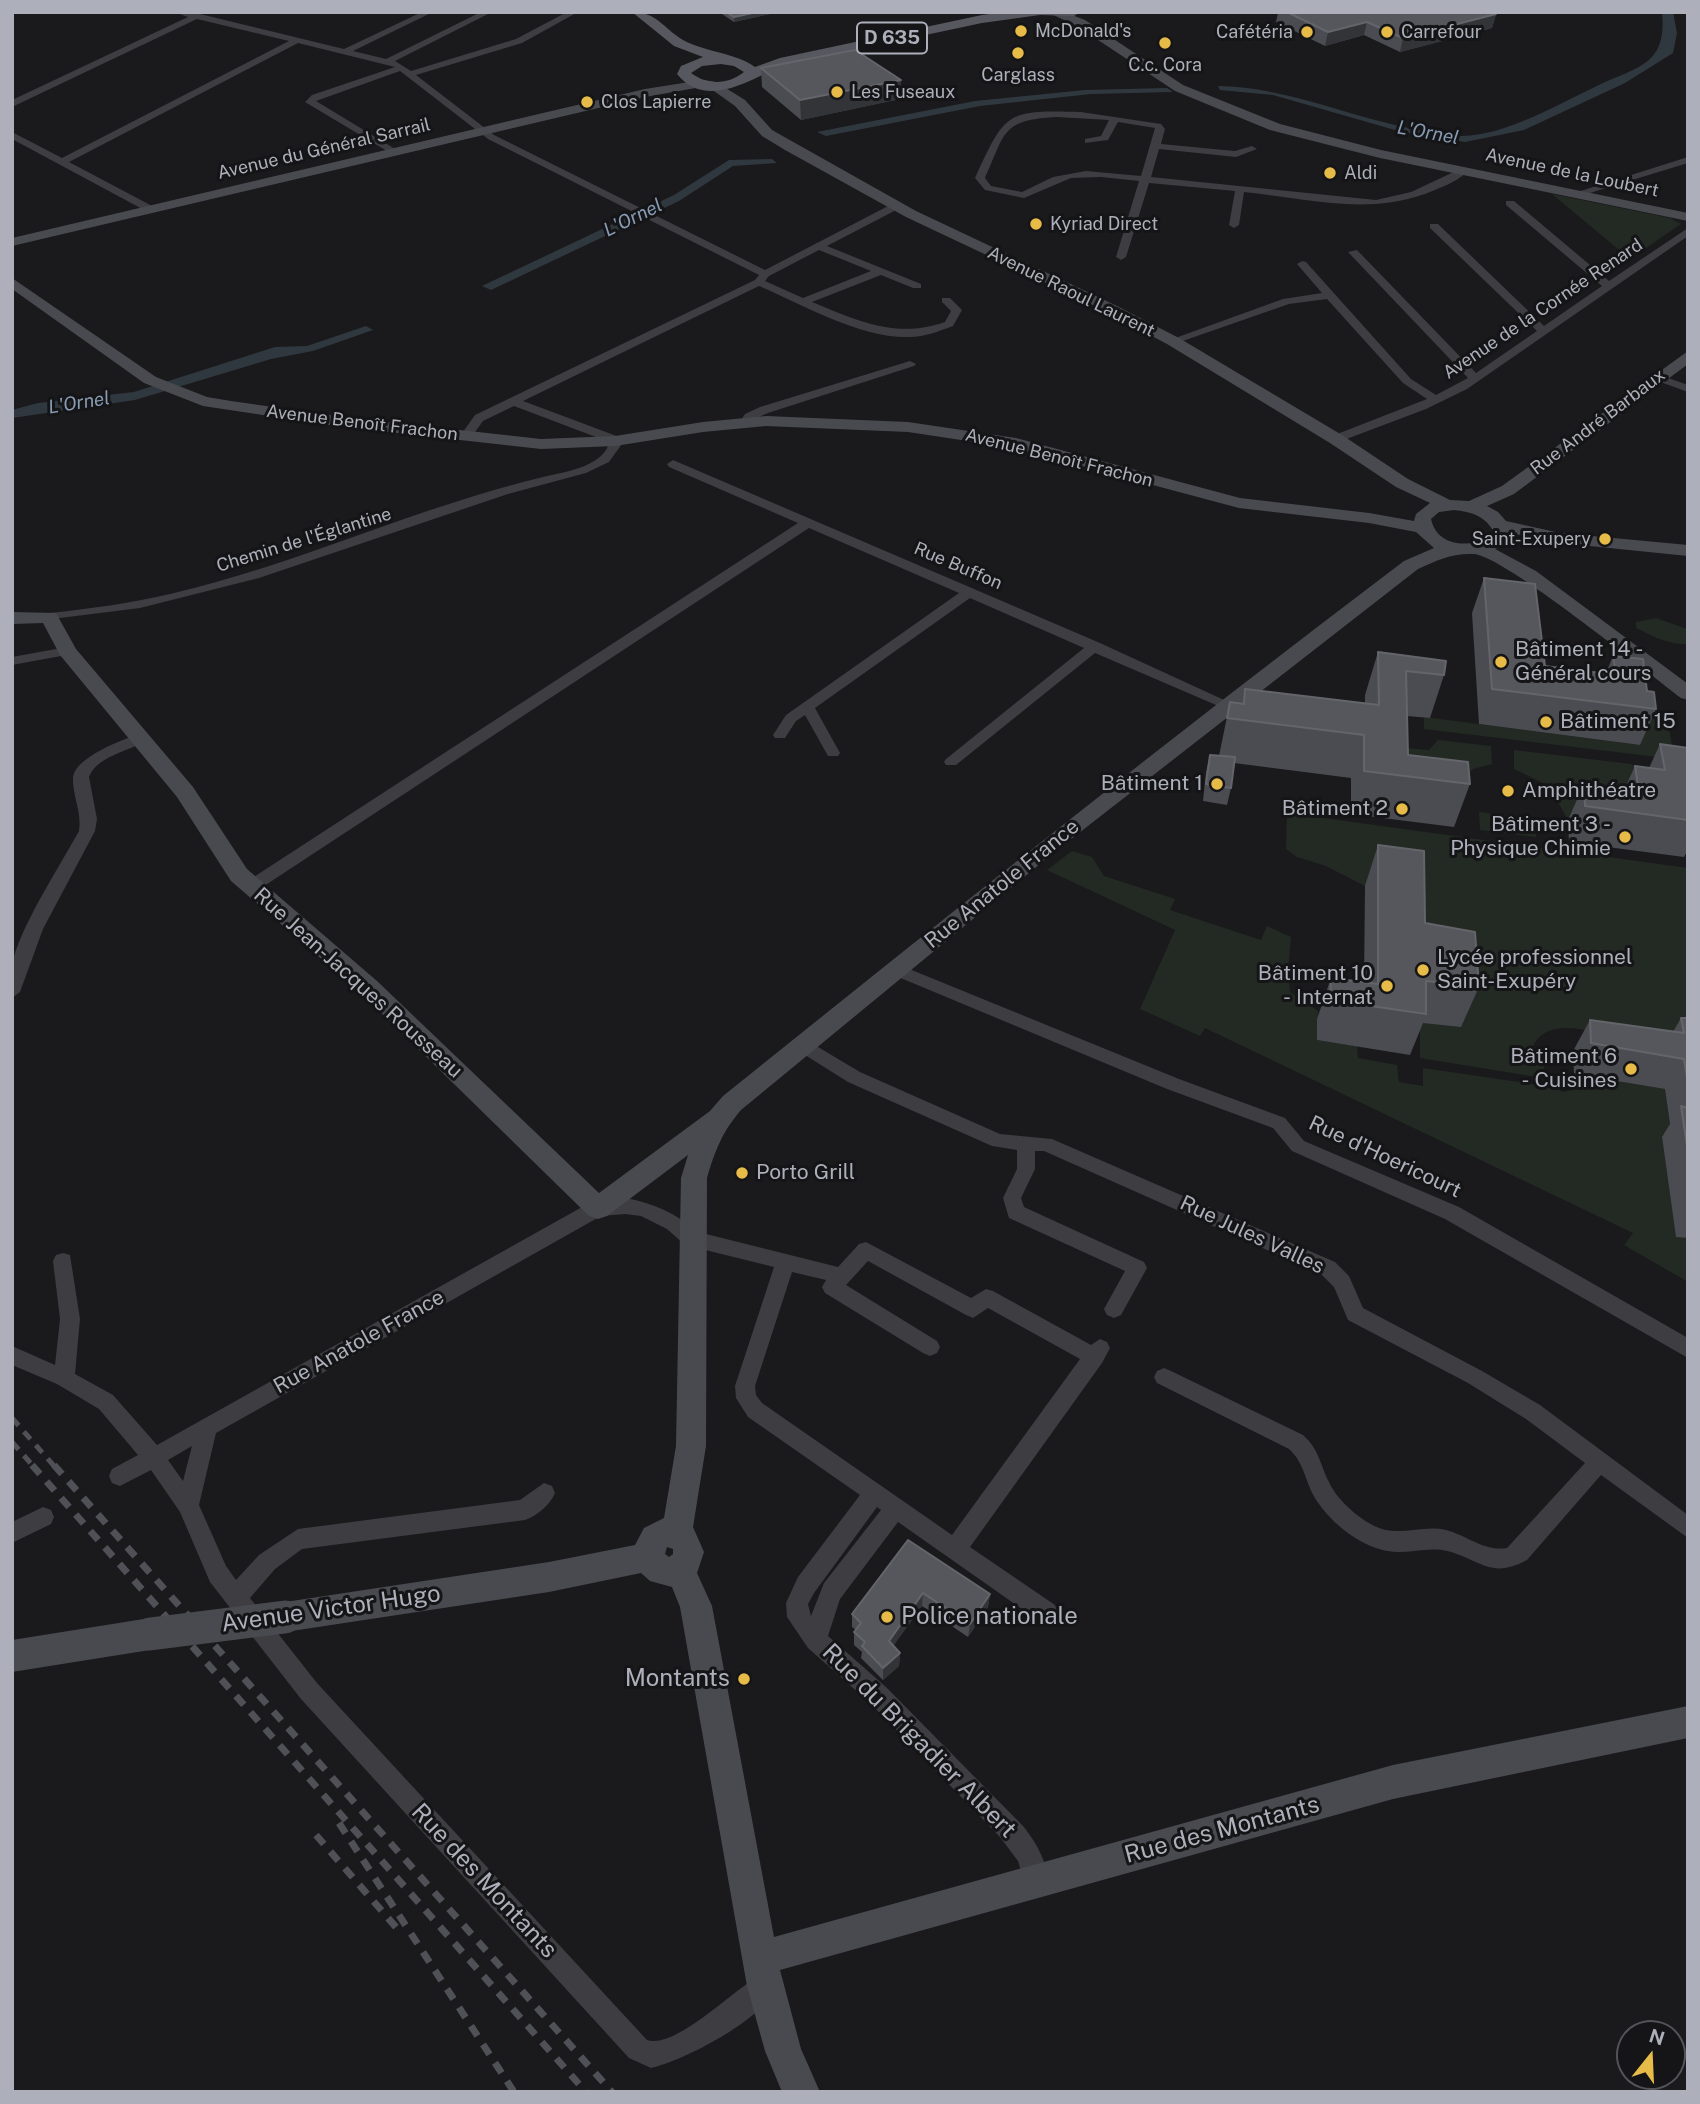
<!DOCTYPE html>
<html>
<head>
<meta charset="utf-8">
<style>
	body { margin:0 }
	#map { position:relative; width:1700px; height:2104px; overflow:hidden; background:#1a1a1c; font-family:"Public Sans",sans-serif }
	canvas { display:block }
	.frame { position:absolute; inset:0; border:14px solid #adb0ba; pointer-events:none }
	.north { position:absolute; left:1616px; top:2020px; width:70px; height:70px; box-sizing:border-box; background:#151517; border:2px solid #525358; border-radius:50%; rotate:18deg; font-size:19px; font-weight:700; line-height:28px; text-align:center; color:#adb0ba }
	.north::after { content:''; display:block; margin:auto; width:24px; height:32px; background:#e7bb47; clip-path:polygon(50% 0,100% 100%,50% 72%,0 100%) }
</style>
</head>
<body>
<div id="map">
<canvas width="1700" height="2104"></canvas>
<div class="frame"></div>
<div class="north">N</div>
</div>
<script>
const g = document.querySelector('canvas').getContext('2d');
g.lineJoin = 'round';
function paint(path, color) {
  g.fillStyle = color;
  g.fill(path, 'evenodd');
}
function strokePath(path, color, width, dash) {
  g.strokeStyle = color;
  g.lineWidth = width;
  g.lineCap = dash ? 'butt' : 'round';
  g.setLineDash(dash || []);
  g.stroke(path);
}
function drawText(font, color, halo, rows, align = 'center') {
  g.font = font + ' "Public Sans",sans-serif';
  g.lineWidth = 6;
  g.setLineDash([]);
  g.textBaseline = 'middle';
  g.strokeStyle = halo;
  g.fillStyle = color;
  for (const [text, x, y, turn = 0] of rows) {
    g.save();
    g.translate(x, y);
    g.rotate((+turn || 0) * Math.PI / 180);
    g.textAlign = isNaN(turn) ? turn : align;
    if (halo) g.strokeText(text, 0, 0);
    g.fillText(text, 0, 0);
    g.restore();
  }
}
paint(new Path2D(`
	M 1552,194 L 1670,218 L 1681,224 L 1630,259 Z
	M 1656,618 L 1687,629 L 1688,644 C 1669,645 1652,636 1636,628 L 1636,622 Z
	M 1629,696 L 1669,727 L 1674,759 L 1424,729 L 1424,717 L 1639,745 Z
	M 1438,740 L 1491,746 L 1492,764 L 1473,769 L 1453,788 L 1394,747 L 1429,750 Z
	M 1514,750 L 1631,764 L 1643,771 L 1622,828 L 1568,820 L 1549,786 L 1514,769 Z
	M 1479,812 L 1534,819 L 1536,837 L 1480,830 Z
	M 1287,813 L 1688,868 L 1688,1041 C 1668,1040 1647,1042 1627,1039 C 1598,1035 1548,1012 1532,1048 L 1545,1068 L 1537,1077 L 1420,1058 L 1420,1023 L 1365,886 L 1326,866 L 1297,857 L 1286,849 Z
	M 1072,851 L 1092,857 L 1104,876 L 1175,899 L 1170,910 L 1261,940 L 1267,926 L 1291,937 L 1288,970 L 1290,992 L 1318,1011 L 1317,1040 L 1357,1046 L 1358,1058 L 1397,1065 L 1399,1082 L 1423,1086 L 1423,1068 L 1553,1087 L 1563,1092 L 1577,1089 L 1574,1074 L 1665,1089 L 1672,1139 L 1662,1138 L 1676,1236 L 1688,1238 L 1688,1282 L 1624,1245 L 1633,1233 L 1205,1028 L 1200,1036 L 1140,1009 L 1175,930 L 1047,870 Z`), '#222a23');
paint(new Path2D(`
	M 1662,12 L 1673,12 L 1677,33 L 1673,53 L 1625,83 L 1524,130 L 1465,142 L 1402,132 L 1273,95 L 1220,90 L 1218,86 C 1290,87 1355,120 1425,131 C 1437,133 1450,137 1462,136 C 1508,135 1560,103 1601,84 C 1641,66 1667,63 1662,12 Z
	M 1167,88 L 1173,92 L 1091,94 L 980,106 L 826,136 L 817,132 L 975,101 L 1085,90 Z
	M 772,159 L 777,163 L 733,166 L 679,201 L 491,290 L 482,286 L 674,195 L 729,160 Z
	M 366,326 L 373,330 L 313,351 L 271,359 L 135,400 L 12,418 L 12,410 L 38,403 L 134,392 L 275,347 L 307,346 Z`), '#30383f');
paint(new Path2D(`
	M 174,12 L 196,13 L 344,49 L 422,12 L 433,12 L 353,51 L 386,59 L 481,12 L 492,12 L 395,61 L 411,71 L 516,39 L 567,12 L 578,12 L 522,43 L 416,75 L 494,135 L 765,270 L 892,204 L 900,204 L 900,208 L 827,246 L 921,284 L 921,288 L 913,288 L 881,275 L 812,302 C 858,321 896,339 945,322 L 951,311 L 942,302 L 942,298 L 950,298 L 962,310 L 953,326 C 939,331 925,337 910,337 C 862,339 803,305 759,286 L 523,401 L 622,438 L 624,441 L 609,462 L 586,473 L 508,494 L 259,578 L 140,608 L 44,620 L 42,617 L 49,613 C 90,609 130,603 170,594 C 299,564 419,506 547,476 C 567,472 605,465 609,442 L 514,406 L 483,421 L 470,439 L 460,436 L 475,415 L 755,280 L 759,275 L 488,139 L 400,71 L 316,101 L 400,152 L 392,154 L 305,102 L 312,95 L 395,67 L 298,43 L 69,162 L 154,207 L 154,211 L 146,211 L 12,139 L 12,132 L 62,158 L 289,41 L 197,19 L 12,107 L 12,100 L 188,17 ZM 819,250 L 871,271 L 803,298 L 765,281 L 769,276 Z
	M 1081,112 L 1161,124 L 1165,129 L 1161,144 L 1235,151 L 1252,146 L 1257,149 L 1236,157 L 1159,149 L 1151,177 L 1376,200 L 1411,192 L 1460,169 L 1468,171 C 1459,180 1447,185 1435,190 C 1372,217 1311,199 1244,192 L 1239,225 L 1234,228 L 1229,225 L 1235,191 L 1149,183 L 1126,257 L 1121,260 L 1116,257 L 1139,181 L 1101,177 L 1071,178 L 1024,198 L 985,190 L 975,178 C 1006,112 1005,110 1081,112 ZM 1057,117 L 1109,120 L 1101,136 L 1085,139 L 1085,143 L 1108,140 L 1118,122 L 1155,128 L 1141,176 L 1086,171 L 1053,177 L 1022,192 L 991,186 L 985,178 C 1006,132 1001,120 1057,117 Z
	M 1688,157 L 1688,163 L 1580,196 L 1571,194 Z
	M 1506,201 L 1514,201 L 1609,281 L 1688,228 L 1688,236 L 1467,389 L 1426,409 L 1336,443 L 1332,442 L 1332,436 L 1427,399 L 1403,383 L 1327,299 L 1289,304 L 1177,343 L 1167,341 L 1283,299 L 1322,293 L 1297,264 L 1302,261 L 1306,262 L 1411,379 L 1436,395 L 1468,378 L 1348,252 L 1357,250 L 1476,373 L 1537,331 L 1430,228 L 1430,224 L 1438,224 L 1544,326 L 1602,286 L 1506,205 Z
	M 910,361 L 916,364 L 914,366 L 768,413 L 754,419 L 750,425 L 740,422 L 745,414 L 760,407 Z
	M 1652,375 L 1660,375 L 1688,385 L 1688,392 L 1652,379 Z
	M 673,460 L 1100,643 L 1235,705 L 1233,708 L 1223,708 L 1095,653 L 956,765 L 946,765 L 944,762 L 946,759 L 1084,648 L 970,598 L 815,708 L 840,753 L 838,756 L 828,756 L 805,715 L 796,721 L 785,738 L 775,738 L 773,735 L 786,715 L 959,593 L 809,528 L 258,890 L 246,890 L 244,886 L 246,882 L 798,523 L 669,467 L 667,464 Z
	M 67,647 L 72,648 L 72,654 L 12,665 L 12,657 Z
	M 140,734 L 145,736 L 147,739 L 145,742 C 127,751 97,757 89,777 L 97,819 L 95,831 L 43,929 L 20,992 L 12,998 C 12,988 11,975 12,965 C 18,930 61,864 79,831 C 82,812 72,795 73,777 C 76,757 123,739 140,734 Z
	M 897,964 L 1179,1079 L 1285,1118 L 1304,1141 L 1459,1207 L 1688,1338 L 1688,1358 L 1445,1219 L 1292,1151 L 1273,1128 L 1167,1089 L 891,974 L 889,970 Z
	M 803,1038 L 860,1072 L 1000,1134 L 1052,1139 L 1335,1262 L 1349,1276 L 1363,1308 L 1482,1371 L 1540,1405 L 1688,1515 L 1688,1538 L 1601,1475 L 1527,1560 C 1490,1580 1480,1559 1447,1551 C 1431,1547 1415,1552 1399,1552 C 1368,1552 1336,1528 1319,1504 C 1305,1486 1306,1464 1289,1449 L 1157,1383 L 1154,1377 L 1157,1371 L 1164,1368 L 1171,1371 L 1303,1435 C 1319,1449 1320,1464 1329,1482 C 1337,1501 1366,1526 1386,1530 C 1406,1534 1426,1525 1446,1530 C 1466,1535 1485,1552 1507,1548 L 1585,1463 L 1526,1419 L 1468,1383 L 1348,1320 L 1334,1287 L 1321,1274 L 1044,1151 L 1035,1151 L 1035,1169 L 1021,1198 L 1024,1207 L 1144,1262 L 1147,1268 L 1121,1315 L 1114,1318 L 1107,1315 L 1104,1309 L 1125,1271 L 1009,1218 L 1003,1198 L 1017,1169 L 1017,1150 L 992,1146 L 848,1082 L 797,1050 L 794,1045 L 797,1040 Z
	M 625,1198 C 653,1203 676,1213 698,1232 L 838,1267 L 859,1244 L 866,1242 L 971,1298 L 986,1289 L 993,1291 L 1091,1345 L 1100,1339 L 1107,1342 L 1110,1348 L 1102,1363 L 970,1547 L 1055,1605 L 1058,1613 L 1055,1621 L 1047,1624 L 1039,1621 L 898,1522 L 840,1599 L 828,1636 L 886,1687 L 1023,1826 C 1036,1842 1053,1869 1045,1890 L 1036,1893 L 1027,1890 L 1018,1861 L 1000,1837 L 870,1703 L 808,1648 L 787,1617 L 786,1603 L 798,1577 L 860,1495 L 748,1417 L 736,1398 L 735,1386 L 774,1267 L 685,1245 L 667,1229 L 641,1216 L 625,1214 L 601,1216 L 216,1433 L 199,1505 L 226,1566 L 236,1580 L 259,1555 L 298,1529 L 520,1500 L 544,1483 L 552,1486 L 555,1493 C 550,1505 537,1516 525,1520 L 302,1549 L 275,1569 L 250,1598 L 317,1683 L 647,2040 C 677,2050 738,1984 765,1973 L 774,1977 L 778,1986 C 765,2018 684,2061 651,2068 L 629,2058 L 301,1699 L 210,1582 L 180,1512 L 151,1470 L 120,1486 L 112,1483 L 109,1476 L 112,1469 L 138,1455 L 99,1409 L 57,1384 L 12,1365 L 12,1346 L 55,1365 L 60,1319 L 53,1261 L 56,1255 L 63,1253 L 70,1255 L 80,1319 L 75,1374 L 113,1395 L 157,1445 L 591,1202 ZM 868,1261 L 966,1315 L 973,1318 L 988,1308 L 1080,1359 L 952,1535 L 762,1403 L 756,1395 L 755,1386 L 792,1272 L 826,1280 L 822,1287 L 825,1293 L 923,1353 L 930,1356 L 937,1353 L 940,1347 L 937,1341 L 846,1285 ZM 192,1446 L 183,1481 L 168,1460 ZM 877,1507 L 881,1510 L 824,1583 L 811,1616 L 808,1604 L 814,1593 Z
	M 43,1507 L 51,1510 L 54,1517 L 51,1524 L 12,1543 L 12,1522 Z`), '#3d3d42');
paint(new Path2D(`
	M 1064,12 L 1085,20 L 1183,85 L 1280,124 L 1381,150 L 1688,213 L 1688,221 L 1380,158 L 1270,130 L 1175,91 L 1077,26 L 1049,13 Z
	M 702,80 L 716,82 L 745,100 L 772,130 L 916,211 L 1115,305 L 1179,338 L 1342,435 L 1408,479 L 1450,500 L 1469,501 L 1502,486 L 1688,351 L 1688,364 L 1514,494 L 1487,506 L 1498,512 L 1506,521 L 1560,533 L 1688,545 L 1688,556 L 1560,543 L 1511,533 L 1505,545 L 1495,549 L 1536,571 L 1688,684 L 1688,700 L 1681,698 C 1648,673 1504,556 1474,554 C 1451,553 1438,560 1418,569 L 1052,854 L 741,1110 C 722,1132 715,1151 707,1178 L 706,1446 L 693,1527 L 704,1552 L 697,1573 L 712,1606 L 774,1937 L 1393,1765 L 1688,1706 L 1688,1738 L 1393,1799 L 780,1970 L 801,2049 L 820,2092 L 782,2092 L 765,2051 L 747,1986 L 680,1607 L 672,1587 L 650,1581 L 641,1573 L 549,1592 L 285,1632 L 274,1628 L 269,1617 L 274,1606 L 285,1602 L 549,1562 L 635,1545 L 644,1528 L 664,1518 L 676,1446 L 681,1178 L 688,1155 L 607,1216 L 598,1219 L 589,1216 L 361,993 L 231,881 L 177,797 L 60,655 L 43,623 L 12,624 L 12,612 L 56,613 L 76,649 L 193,787 L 247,869 L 377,981 L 599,1193 L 710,1111 L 723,1096 C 948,915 1174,735 1404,561 L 1434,548 L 1416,532 L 1369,523 L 1239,508 L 1014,448 L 908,432 L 766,426 L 703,432 L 615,446 L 541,449 L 343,427 L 203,406 L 144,383 L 12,289 L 12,278 L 156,377 L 207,397 L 231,401 L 343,417 L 541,439 L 615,436 L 703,422 L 766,416 L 908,422 L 1016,438 L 1240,498 L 1369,513 L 1414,521 L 1416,514 L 1430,503 L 1396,487 L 1330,443 L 1167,344 L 1105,311 L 906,217 L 785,150 L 762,136 L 735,106 L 707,86 L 645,97 L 12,246 L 12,238 L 645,89 ZM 1454,510 C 1472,512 1485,516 1494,532 L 1491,537 C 1469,548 1437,547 1431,519 L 1439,512 ZM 667,1547 L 673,1549 L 673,1554 L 669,1557 L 665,1554 Z
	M 150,1618 L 161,1623 L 166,1634 L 161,1645 L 150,1650 L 12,1672 L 12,1640 Z`), '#494a50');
paint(new Path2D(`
	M 632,12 C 657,12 663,28 683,40 C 705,52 736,53 755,67 L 780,58 L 982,15 L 1003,12 L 1080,12 L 1074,16 L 1040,15 L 982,23 L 784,65 C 752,78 707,111 677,74 L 681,66 L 703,57 L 674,46 ZM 721,64 L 734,66 L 744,72 C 728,85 707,85 691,73 L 702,66 Z`), '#57585f');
strokePath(new Path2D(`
	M 12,1418 L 55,1467
	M 12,1442 L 34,1467`), '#505157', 5, [10, 8]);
strokePath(new Path2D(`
	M 32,1465 L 586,2092
	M 54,1465 L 612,2092
	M 339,1823 L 514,2092
	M 316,1835 L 401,1933`), '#505157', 7, [12, 10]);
strokePath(new Path2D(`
	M 150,1634 L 285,1617`), '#494a50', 33);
paint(new Path2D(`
	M 719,12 L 770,12 L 770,14 L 734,22 Z
	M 1277,12 L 1492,12 L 1496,14 L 1492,28 L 1400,52 L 1364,35 L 1325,46 L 1276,22 L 1278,13 Z
	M 761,68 L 901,80 L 900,99 L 801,120 L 762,87 Z
	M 1484,578 L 1545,666 L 1606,673 L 1613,656 L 1647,691 L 1656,709 L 1640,745 L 1479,724 L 1472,613 Z
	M 1378,652 L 1444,675 L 1430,718 L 1407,716 L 1408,755 L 1470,784 L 1454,827 L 1351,814 L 1351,778 L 1234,763 L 1231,788 L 1227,805 L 1203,801 L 1206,772 L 1210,755 L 1219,756 L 1230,702 L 1242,704 L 1245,689 L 1365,703 L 1365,695 Z
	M 1660,744 L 1688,748 L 1688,850 L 1684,857 L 1569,842 L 1568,820 L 1584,784 L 1624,790 L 1635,766 L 1649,768 Z
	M 1378,845 L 1425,923 L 1479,987 L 1461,1027 L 1423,1023 L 1410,1055 L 1317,1040 L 1317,1019 L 1331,978 L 1364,982 L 1365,886 Z
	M 1681,1018 L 1688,1018 L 1688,1238 L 1676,1237 L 1662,1137 L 1670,1124 L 1665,1089 L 1574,1074 L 1573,1051 L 1590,1020 L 1673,1032 Z
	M 908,1540 L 990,1594 L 988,1607 L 968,1637 L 922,1606 L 893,1646 L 900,1653 L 899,1666 L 883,1680 L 861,1658 L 862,1652 L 854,1645 L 854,1632 L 856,1630 L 852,1627 L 852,1614 Z`), '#4b4c51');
paint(new Path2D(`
	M 757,12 L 770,12 L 770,14 L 734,22 L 734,17 Z
	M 1496,14 L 1492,28 L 1400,52 L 1403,38 Z
	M 1367,22 L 1364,35 L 1325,46 L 1328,32 Z
	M 901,80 L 900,99 L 801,120 L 800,100 Z
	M 923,1593 L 922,1606 L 888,1653 L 889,1641 Z
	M 990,1594 L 988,1607 L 968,1637 L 970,1624 Z
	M 900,1653 L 899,1666 L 883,1680 L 883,1668 Z`), '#333437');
const building = new Path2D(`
	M 726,12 L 757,12 L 734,17 Z
	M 1287,12 L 1492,12 L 1496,14 L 1403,38 L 1367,22 L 1328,32 Z
	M 855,50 L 901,80 L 800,100 L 761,68 Z
	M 1484,578 L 1535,584 L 1545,666 L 1616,675 L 1613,656 L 1643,659 L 1647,691 L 1654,692 L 1656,709 L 1492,689 Z
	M 1378,652 L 1446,661 L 1444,675 L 1406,671 L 1408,755 L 1468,762 L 1470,784 L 1364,771 L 1364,735 L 1227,718 L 1230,702 L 1244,704 L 1245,689 L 1379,705 Z
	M 1660,744 L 1688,748 L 1688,820 L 1585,806 L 1584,784 L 1639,792 L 1635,766 L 1665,770 Z
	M 1210,755 L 1235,757 L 1231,788 L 1206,784 Z
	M 1378,845 L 1424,851 L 1425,923 L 1475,932 L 1479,987 L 1426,981 L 1426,1014 L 1330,1000 L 1331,978 L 1378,984 Z
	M 1681,1018 L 1688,1018 L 1688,1083 L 1684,1059 L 1591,1043 L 1590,1020 L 1684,1033 Z
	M 1681,1106 L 1688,1108 L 1688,1152 Z
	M 908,1540 L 990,1594 L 970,1624 L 923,1593 L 889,1641 L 900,1653 L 883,1668 L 862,1646 L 865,1642 L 854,1632 L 861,1623 L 852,1614 Z`);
paint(building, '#56575c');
strokePath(building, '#64656b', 2);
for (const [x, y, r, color] of [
	[1021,31,7,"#e7bb47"],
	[1307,32,7,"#e7bb47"],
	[1387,32,7,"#e7bb47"],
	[1165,43,7,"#e7bb47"],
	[1018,53,7,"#e7bb47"],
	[837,92,7,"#e7bb47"],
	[587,102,7,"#e7bb47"],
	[1330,173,7,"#e7bb47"],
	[1036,224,7,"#e7bb47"],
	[1605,539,7,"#e7bb47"],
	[1501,662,7,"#e7bb47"],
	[1546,722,7,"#e7bb47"],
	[1217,784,7,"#e7bb47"],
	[1508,791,7,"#e7bb47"],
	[1402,809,7,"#e7bb47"],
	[1625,837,7,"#e7bb47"],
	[1423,970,7,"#e7bb47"],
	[1387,986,7,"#e7bb47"],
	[1631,1069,7,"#e7bb47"],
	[742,1173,7,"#e7bb47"],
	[887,1617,7,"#e7bb47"],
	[744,1679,7,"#e7bb47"]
]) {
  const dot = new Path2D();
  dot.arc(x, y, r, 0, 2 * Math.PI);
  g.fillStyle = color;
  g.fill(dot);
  strokePath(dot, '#151517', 2.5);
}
drawText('18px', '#adb0ba', '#151517', [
	["McDonald's",1035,31],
	["Cafétéria",1293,32,"right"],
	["Carrefour",1401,32],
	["C.c. Cora",1165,65,"center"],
	["Carglass",1018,75,"center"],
	["Les Fuseaux",851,92],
	["Clos Lapierre",601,102],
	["Aldi",1344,173],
	["Kyriad Direct",1050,224],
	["Saint-Exupery",1591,539,"right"]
], 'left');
drawText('18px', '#adb0ba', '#151517', [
	["Avenue du Général Sarrail",324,149,-13],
	["Avenue de la Loubert",1572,173,12],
	["Avenue Raoul Laurent",1071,292,26],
	["Avenue de la Cornée Renard",1543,309,-34],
	["Rue André Barbaux",1598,422,-37],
	["Avenue Benoît Frachon",362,423,7],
	["Avenue Benoît Frachon",1059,458,14],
	["Chemin de l'Églantine",304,540,-17],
	["Rue Buffon",958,566,23]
]);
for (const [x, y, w] of [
	[892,38,70]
]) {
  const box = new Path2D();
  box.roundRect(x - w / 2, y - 15.5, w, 31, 5);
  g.fillStyle = '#151517';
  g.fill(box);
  strokePath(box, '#adb0ba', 2);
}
drawText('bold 19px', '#adb0ba', null, [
	["D 635",892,38]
]);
drawText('italic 19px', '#879bb3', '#151517', [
	["L'Ornel",1428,133,10],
	["L'Ornel",633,218,-26],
	["L'Ornel",79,403,-9]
]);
drawText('21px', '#adb0ba', '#151517', [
	["Bâtiment 14 -",1515,650],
	["Général cours",1515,674],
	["Bâtiment 15",1560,722],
	["Bâtiment 1",1203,784,"right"],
	["Amphithéatre",1522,791],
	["Bâtiment 2",1388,809,"right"],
	["Bâtiment 3 -",1611,825,"right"],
	["Physique Chimie",1611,849,"right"],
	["Lycée professionnel",1437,958],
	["Saint-Exupéry",1437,982],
	["Bâtiment 10",1373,974,"right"],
	["- Internat",1373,998,"right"],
	["Bâtiment 6",1617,1057,"right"],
	["- Cuisines",1617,1081,"right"],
	["Porto Grill",756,1173]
], 'left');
drawText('21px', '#adb0ba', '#151517', [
	["Rue Anatole France",1002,884,-39],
	["Rue Jean-Jacques Rousseau",358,983,42],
	["Rue d'Hoericourt",1385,1157,25],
	["Rue Jules Valles",1252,1235,25],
	["Rue Anatole France",359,1342,-29]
]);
drawText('24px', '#adb0ba', '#151517', [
	["Avenue Victor Hugo",331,1609,-8],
	["Rue du Brigadier Albert",919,1741,45],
	["Rue des Montants",1222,1830,-15],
	["Rue des Montants",484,1881,47]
]);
drawText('24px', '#adb0ba', '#151517', [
	["Police nationale",901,1617],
	["Montants",730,1679,"right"]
], 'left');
</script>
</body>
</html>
